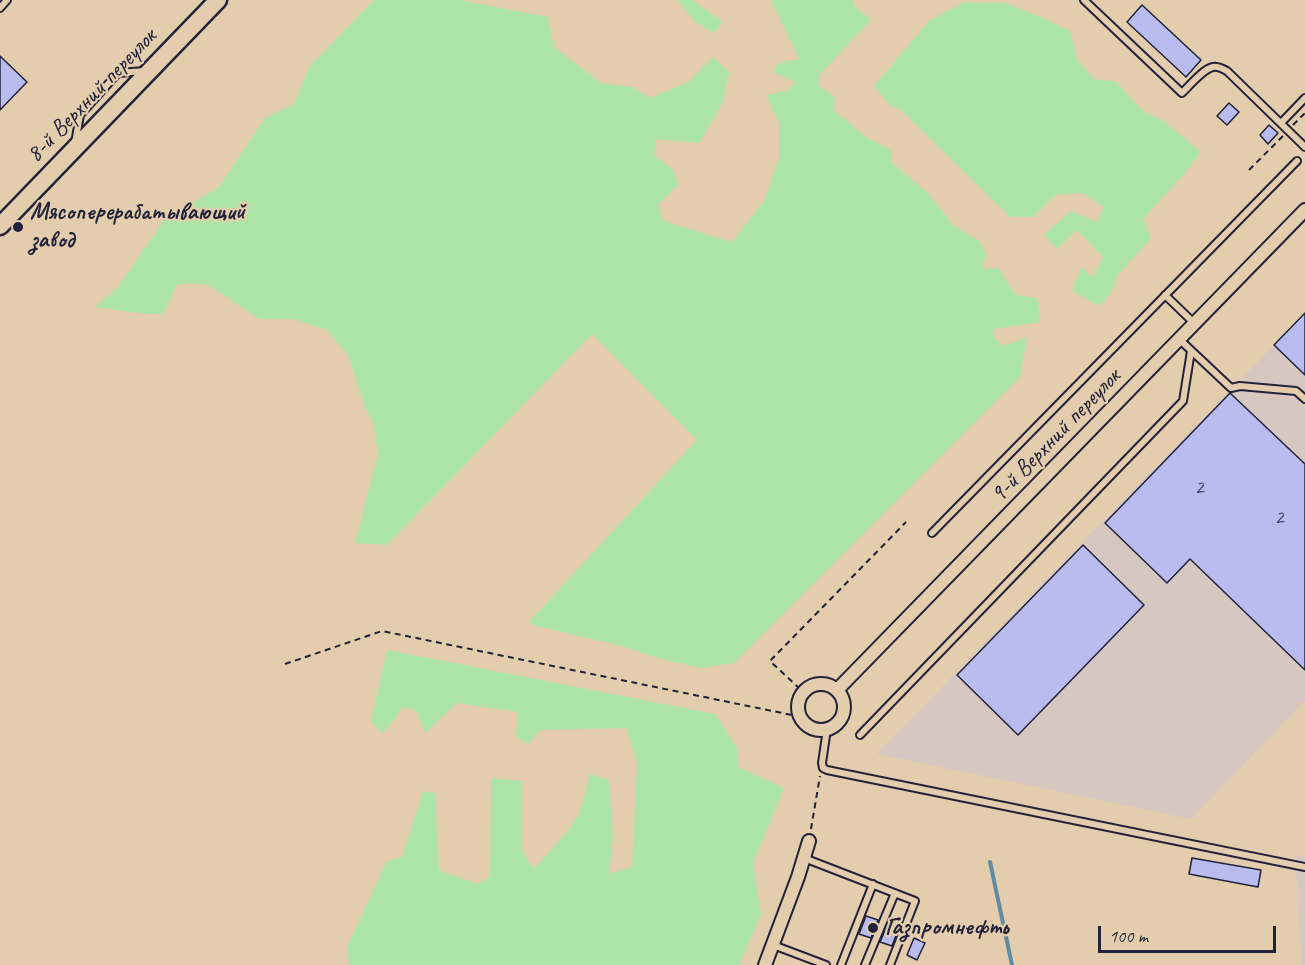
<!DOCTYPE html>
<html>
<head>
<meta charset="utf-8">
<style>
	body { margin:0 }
	#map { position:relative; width:1305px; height:965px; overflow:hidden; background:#e3cdac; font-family:Caveat,sans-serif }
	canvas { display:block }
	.scale { position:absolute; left:1098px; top:926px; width:178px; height:27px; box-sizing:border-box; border:3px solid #22223b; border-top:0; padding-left:8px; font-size:18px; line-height:21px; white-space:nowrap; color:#22223b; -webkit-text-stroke:4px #e3cdac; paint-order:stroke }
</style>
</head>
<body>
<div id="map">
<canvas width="1305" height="965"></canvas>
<div class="scale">100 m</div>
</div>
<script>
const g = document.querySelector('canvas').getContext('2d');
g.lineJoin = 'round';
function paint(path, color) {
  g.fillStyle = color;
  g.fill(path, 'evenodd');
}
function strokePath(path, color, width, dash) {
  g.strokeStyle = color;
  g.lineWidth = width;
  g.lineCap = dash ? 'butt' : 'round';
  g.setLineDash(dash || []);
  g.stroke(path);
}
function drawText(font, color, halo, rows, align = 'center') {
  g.font = font + ' Caveat,sans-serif';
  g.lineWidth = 4.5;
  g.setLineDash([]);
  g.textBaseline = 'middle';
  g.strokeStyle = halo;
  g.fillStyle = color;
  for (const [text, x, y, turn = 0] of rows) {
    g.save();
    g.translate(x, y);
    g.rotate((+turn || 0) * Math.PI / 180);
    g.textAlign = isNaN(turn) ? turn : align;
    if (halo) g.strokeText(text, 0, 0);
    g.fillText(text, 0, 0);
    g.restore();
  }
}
paint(new Path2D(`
	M 1305,313 L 1305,701 L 1191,819 L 877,754 Z
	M 1295,855 L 1305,857 L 1305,965 L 1302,965 Z`), '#d6c8c0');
paint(new Path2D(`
	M 374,0 L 459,0 L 548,17 L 554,47 L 601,83 L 631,87 L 651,98 L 690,81 L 713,57 L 729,72 L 722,104 L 699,143 L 656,139 L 654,155 L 672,169 L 679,184 L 658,205 L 663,221 L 732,242 L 765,199 L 779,158 L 779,123 L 766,95 L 789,90 L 795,82 L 773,72 L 779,63 L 799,59 L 771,0 L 854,0 L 853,5 L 871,20 L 820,74 L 818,85 L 835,97 L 834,111 L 869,139 L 892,150 L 891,162 L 928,193 L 953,225 L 979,241 L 986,252 L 982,269 L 998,268 L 1015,294 L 1038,299 L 1040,322 L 994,329 L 994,337 L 1003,346 L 1027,337 L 1020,377 L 734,663 L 701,668 L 661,659 L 622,646 L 536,626 L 529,622 L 697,440 L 592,334 L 387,545 L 355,543 L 378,454 L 373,422 L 365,407 L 348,355 L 327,330 L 293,319 L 259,319 L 209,285 L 188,283 L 177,285 L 163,314 L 146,314 L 95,307 L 117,288 L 165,219 L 219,187 L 265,118 L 294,104 L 309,67 Z
	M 676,0 L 692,0 L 723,22 L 714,33 L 694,21 L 679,2 Z
	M 964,2 L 1005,3 L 1043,18 L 1070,31 L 1077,60 L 1095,80 L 1115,81 L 1143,111 L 1164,121 L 1201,152 L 1184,174 L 1143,219 L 1151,238 L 1117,276 L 1111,293 L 1099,306 L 1072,291 L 1081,268 L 1093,277 L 1103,257 L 1077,230 L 1057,249 L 1044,235 L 1071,211 L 1096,222 L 1104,207 L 1082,193 L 1056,195 L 1033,217 L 1010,217 L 901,110 L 891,106 L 874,86 L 929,21 Z
	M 387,650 L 715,714 L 737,748 L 738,767 L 784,788 L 753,863 L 761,914 L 739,965 L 349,965 L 347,947 L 387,861 L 402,857 L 423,791 L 435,793 L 439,871 L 479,884 L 490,876 L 491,778 L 522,781 L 522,851 L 534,869 L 566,833 L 579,814 L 590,774 L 609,780 L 613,836 L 609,874 L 632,867 L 637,763 L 626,728 L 540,730 L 528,744 L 516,737 L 518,712 L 457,703 L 425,733 L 416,710 L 403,707 L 383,734 L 371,721 Z`), '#ade5a8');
strokePath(new Path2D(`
	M 990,862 L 1012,965`), '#608ba4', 4);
const building = new Path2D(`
	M 1142,5 L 1201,60 L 1186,77 L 1127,22 Z
	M 0,56 L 27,82 L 0,110 Z
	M 1229,103 L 1239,112 L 1227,125 L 1217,116 Z
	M 1269,125 L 1278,133 L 1268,144 L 1260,135 Z
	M 1305,313 L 1305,375 L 1274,345 Z
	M 1230,393 L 1305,464 L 1305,670 L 1190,559 L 1167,583 L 1105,523 Z
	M 1083,545 L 1144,605 L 1018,735 L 957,675 Z
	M 1192,858 L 1261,870 L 1258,887 L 1189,874 Z
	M 866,916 L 878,920 L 871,938 L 859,934 Z
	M 888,924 L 899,928 L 892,946 L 880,942 Z
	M 914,938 L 925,943 L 917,960 L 907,955 Z`);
paint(building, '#b8bcee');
strokePath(building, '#22223b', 1.5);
const lane = new Path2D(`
	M 1084,0 L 1182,93 C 1189,86 1203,69 1213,67 C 1218,66 1223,69 1227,71 L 1305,147
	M 0,8 L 7,0
	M 1281,123 L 1305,98
	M 75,143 L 80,115 L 118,73 L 145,71
	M 1165,295 L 1194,323
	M 1179,339 L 1231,388 L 1240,386 L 1296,391 L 1305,399
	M 932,533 L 1297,161
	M 827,729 L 822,763 L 823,768 L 827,770 L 1305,867
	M 860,735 L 1183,401 L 1191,351
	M 804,858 L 915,901 L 890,965
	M 773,945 L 826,965
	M 841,965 L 873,884
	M 865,965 L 895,893`);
const street = new Path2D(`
	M798 707a23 23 0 1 1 46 0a23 23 0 1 1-46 0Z
	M 837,690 L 1305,210
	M 765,965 L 798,877 L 809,841`);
const secondary = new Path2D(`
	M 0,226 L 218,0`);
strokePath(lane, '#22223b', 10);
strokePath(street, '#22223b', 16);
strokePath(secondary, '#22223b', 21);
strokePath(new Path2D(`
	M 1293,125 L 1305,113
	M 1249,170 L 1283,136
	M 285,664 L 382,631 L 792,715
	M 800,689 L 770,661 L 906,522
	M 811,829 L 820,776`), '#22223b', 2, [6, 4.5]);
strokePath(lane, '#e3cdac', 6);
strokePath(street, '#e3cdac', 12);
strokePath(secondary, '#e3cdac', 16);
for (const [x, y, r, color] of [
	[18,227,6,"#22223b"],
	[873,928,6,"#22223b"]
]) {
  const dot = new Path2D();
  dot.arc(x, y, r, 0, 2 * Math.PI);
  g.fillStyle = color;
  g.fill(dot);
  strokePath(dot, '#e3cdac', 2);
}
drawText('21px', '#484868', null, [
	["2",1199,488],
	["2",1279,518]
]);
drawText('24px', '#22223b', '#e3cdac', [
	["8-й Верхний переулок",92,96,-46],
	["9-й Верхний переулок",1056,436,-46]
]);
drawText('bold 24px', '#22223b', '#e3cdac', [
	["Мясоперерабатывающий",30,213],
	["завод",30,241],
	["Газпромнефть",885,928]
], 'left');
</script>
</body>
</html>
